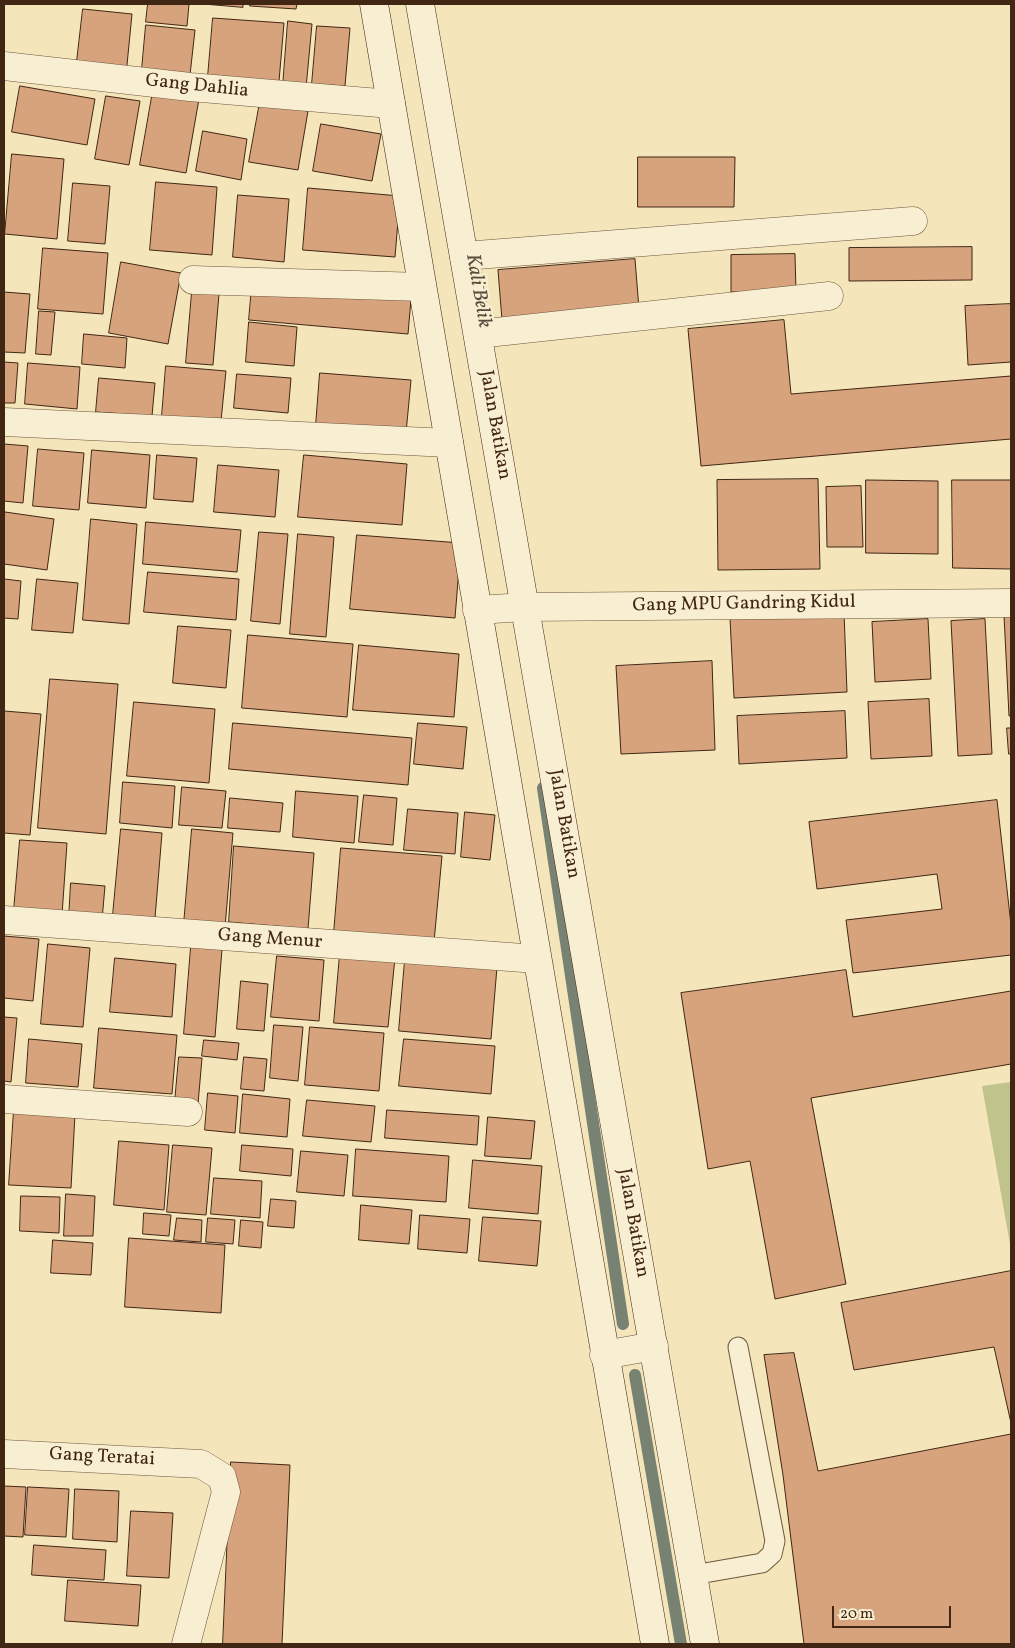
<!DOCTYPE html>
<html>
<head>
<meta charset="utf-8">
<style>
	body { margin:0 }
	#map { position:relative; width:1015px; height:1648px; overflow:hidden; background:#f4e5ba; font-family:Vollkorn,serif }
	canvas { display:block }
	.frame { position:absolute; inset:0; border:5px solid #412614; pointer-events:none }
	.scale { position:absolute; left:832px; top:1606px; width:119px; height:22px; box-sizing:border-box; border:2px solid #412614; border-top:0; padding-left:6px; font-size:15px; line-height:18px; white-space:nowrap; color:#412614; -webkit-text-stroke:4px #f8eed2; paint-order:stroke }
</style>
</head>
<body>
<div id="map">
<canvas width="1015" height="1648"></canvas>
<div class="frame"></div>
<div class="scale">20 m</div>
</div>
<script>
const g = document.querySelector('canvas').getContext('2d');
g.lineJoin = 'round';
function paint(path, color) {
  g.fillStyle = color;
  g.fill(path, 'evenodd');
}
function strokePath(path, color, width, dash) {
  g.strokeStyle = color;
  g.lineWidth = width;
  g.lineCap = dash ? 'butt' : 'round';
  g.setLineDash(dash || []);
  g.stroke(path);
}
function drawText(font, color, halo, rows, align = 'center') {
  g.font = font + ' Vollkorn,serif';
  g.lineWidth = 4.5;
  g.setLineDash([]);
  g.textBaseline = 'middle';
  g.strokeStyle = halo;
  g.fillStyle = color;
  for (const [text, x, y, turn = 0] of rows) {
    g.save();
    g.translate(x, y);
    g.rotate((+turn || 0) * Math.PI / 180);
    g.textAlign = isNaN(turn) ? turn : align;
    if (halo) g.strokeText(text, 0, 0);
    g.fillText(text, 0, 0);
    g.restore();
  }
}
paint(new Path2D(`
	M 1011,1082 L 1011,1250 L 982,1086 Z`), '#c0c38c');
strokePath(new Path2D(`
	M 543,788 L 623,1324
	M 635,1375 L 681,1644`), '#788273', 12);
const building = new Path2D(`
	M 148,4 L 189,4 L 187,26 L 146,22 Z
	M 204,4 L 243,4 L 243,7 Z
	M 250,4 L 297,4 L 296,9 L 250,6 Z
	M 83,9 L 132,14 L 126,75 L 76,70 Z
	M 213,18 L 284,23 L 278,93 L 207,88 Z
	M 288,21 L 312,24 L 306,88 L 283,86 Z
	M 146,25 L 195,30 L 189,84 L 141,80 Z
	M 317,26 L 350,28 L 345,86 L 312,84 Z
	M 20,86 L 95,99 L 87,145 L 12,132 Z
	M 153,91 L 199,99 L 186,173 L 140,165 Z
	M 106,96 L 140,101 L 129,165 L 95,159 Z
	M 260,102 L 308,111 L 298,170 L 249,162 Z
	M 321,124 L 381,134 L 372,181 L 313,171 Z
	M 203,131 L 247,139 L 241,180 L 196,171 Z
	M 12,154 L 64,159 L 57,239 L 5,234 Z
	M 638,157 L 735,157 L 734,207 L 638,207 Z
	M 156,182 L 217,187 L 212,255 L 150,250 Z
	M 73,183 L 110,186 L 105,244 L 68,241 Z
	M 308,188 L 400,196 L 395,257 L 303,250 Z
	M 238,195 L 289,199 L 284,262 L 233,257 Z
	M 972,247 L 972,280 L 849,281 L 849,248 Z
	M 43,248 L 108,253 L 103,314 L 38,309 Z
	M 795,254 L 796,292 L 731,292 L 731,255 Z
	M 635,259 L 639,309 L 502,320 L 498,270 Z
	M 121,262 L 181,273 L 168,344 L 109,333 Z
	M 252,286 L 411,299 L 408,334 L 249,320 Z
	M 4,292 L 30,294 L 25,353 L 4,352 Z
	M 192,292 L 219,294 L 213,365 L 186,363 Z
	M 1011,304 L 1011,362 L 968,365 L 965,306 Z
	M 39,311 L 55,312 L 51,355 L 36,354 Z
	M 784,320 L 791,394 L 1011,376 L 1011,439 L 701,466 L 688,329 Z
	M 249,322 L 297,327 L 294,366 L 246,362 Z
	M 84,334 L 127,338 L 125,368 L 82,364 Z
	M 4,362 L 18,363 L 15,403 L 4,403 Z
	M 28,363 L 80,367 L 77,409 L 25,404 Z
	M 166,366 L 226,371 L 221,421 L 162,416 Z
	M 320,373 L 411,380 L 406,433 L 316,425 Z
	M 237,374 L 291,378 L 288,413 L 234,408 Z
	M 99,378 L 155,383 L 152,416 L 96,412 Z
	M 4,444 L 28,446 L 23,503 L 4,501 Z
	M 38,449 L 84,453 L 79,510 L 33,506 Z
	M 92,450 L 150,455 L 146,508 L 88,503 Z
	M 157,455 L 197,458 L 193,502 L 154,499 Z
	M 304,455 L 407,464 L 402,525 L 298,517 Z
	M 218,465 L 279,470 L 275,517 L 214,512 Z
	M 818,479 L 820,569 L 718,570 L 717,480 Z
	M 866,480 L 938,481 L 938,554 L 866,553 Z
	M 952,480 L 1011,480 L 1011,569 L 953,568 Z
	M 861,486 L 863,547 L 827,547 L 826,487 Z
	M 5,512 L 54,519 L 47,570 L 4,564 Z
	M 91,519 L 137,524 L 129,624 L 83,620 Z
	M 146,522 L 241,530 L 237,572 L 143,564 Z
	M 259,532 L 288,534 L 280,624 L 251,621 Z
	M 298,534 L 334,537 L 326,637 L 290,634 Z
	M 357,535 L 461,543 L 455,618 L 350,609 Z
	M 148,572 L 239,579 L 236,620 L 144,612 Z
	M 4,579 L 21,581 L 18,619 L 4,618 Z
	M 37,579 L 78,583 L 73,633 L 32,630 Z
	M 844,612 L 847,692 L 734,698 L 730,618 Z
	M 1011,614 L 1011,716 L 1009,716 L 1004,615 Z
	M 928,619 L 931,679 L 875,682 L 872,622 Z
	M 985,619 L 992,754 L 958,756 L 951,621 Z
	M 178,626 L 231,630 L 226,688 L 173,683 Z
	M 248,635 L 353,644 L 347,717 L 242,708 Z
	M 359,645 L 459,654 L 454,717 L 353,710 Z
	M 712,661 L 715,750 L 621,754 L 616,666 Z
	M 50,679 L 118,684 L 106,834 L 38,828 Z
	M 929,699 L 932,756 L 871,759 L 868,702 Z
	M 134,702 L 215,709 L 209,783 L 127,776 Z
	M 4,711 L 41,714 L 30,835 L 4,833 Z
	M 845,711 L 847,758 L 739,764 L 737,716 Z
	M 233,723 L 412,738 L 408,785 L 229,769 Z
	M 418,723 L 467,727 L 463,769 L 414,764 Z
	M 1007,728 L 1011,728 L 1011,754 L 1009,754 Z
	M 123,782 L 175,786 L 172,828 L 120,823 Z
	M 182,787 L 226,791 L 222,828 L 179,825 Z
	M 296,791 L 358,796 L 354,843 L 293,837 Z
	M 364,795 L 397,798 L 393,845 L 359,842 Z
	M 230,798 L 283,803 L 280,832 L 228,828 Z
	M 997,800 L 1011,925 L 1011,955 L 853,973 L 846,920 L 942,909 L 937,874 L 817,889 L 809,822 Z
	M 408,809 L 458,813 L 455,854 L 404,850 Z
	M 465,812 L 495,815 L 490,860 L 461,857 Z
	M 121,829 L 162,833 L 155,918 L 113,915 Z
	M 192,829 L 233,833 L 225,927 L 184,924 Z
	M 20,840 L 67,843 L 62,915 L 14,910 Z
	M 234,846 L 314,853 L 308,929 L 229,922 Z
	M 341,848 L 442,856 L 434,942 L 334,933 Z
	M 71,883 L 105,886 L 102,920 L 69,918 Z
	M 4,936 L 39,939 L 33,1001 L 4,998 Z
	M 48,944 L 90,948 L 83,1027 L 41,1024 Z
	M 191,947 L 222,949 L 215,1037 L 184,1034 Z
	M 340,954 L 395,958 L 388,1027 L 334,1023 Z
	M 277,956 L 324,960 L 319,1021 L 271,1017 Z
	M 115,958 L 176,964 L 172,1017 L 110,1012 Z
	M 405,960 L 497,967 L 491,1039 L 399,1031 Z
	M 846,970 L 853,1017 L 1011,991 L 1011,1064 L 811,1098 L 846,1284 L 775,1299 L 750,1161 L 708,1169 L 681,993 Z
	M 241,981 L 268,984 L 264,1031 L 237,1029 Z
	M 4,1017 L 17,1018 L 11,1082 L 4,1081 Z
	M 274,1025 L 303,1027 L 298,1081 L 270,1078 Z
	M 310,1027 L 384,1033 L 379,1091 L 305,1085 Z
	M 99,1028 L 177,1035 L 172,1094 L 94,1088 Z
	M 29,1039 L 82,1044 L 78,1087 L 26,1083 Z
	M 404,1039 L 495,1046 L 491,1094 L 399,1086 Z
	M 204,1040 L 239,1043 L 237,1060 L 202,1056 Z
	M 179,1057 L 202,1058 L 198,1104 L 175,1102 Z
	M 244,1057 L 267,1059 L 264,1091 L 241,1089 Z
	M 208,1093 L 238,1096 L 235,1133 L 205,1130 Z
	M 243,1094 L 290,1099 L 287,1137 L 240,1133 Z
	M 307,1100 L 375,1106 L 371,1142 L 303,1136 Z
	M 14,1110 L 75,1114 L 71,1188 L 9,1185 Z
	M 387,1110 L 479,1116 L 477,1145 L 385,1138 Z
	M 488,1117 L 535,1121 L 531,1159 L 485,1156 Z
	M 119,1141 L 169,1145 L 164,1210 L 114,1205 Z
	M 173,1145 L 212,1148 L 206,1215 L 167,1212 Z
	M 242,1145 L 293,1149 L 291,1176 L 240,1171 Z
	M 356,1149 L 449,1156 L 446,1202 L 353,1196 Z
	M 301,1151 L 348,1155 L 344,1196 L 297,1192 Z
	M 473,1160 L 542,1166 L 538,1214 L 469,1208 Z
	M 214,1178 L 262,1181 L 260,1218 L 211,1214 Z
	M 66,1194 L 95,1196 L 93,1236 L 64,1236 Z
	M 21,1196 L 60,1197 L 59,1233 L 20,1231 Z
	M 271,1199 L 296,1201 L 294,1228 L 268,1226 Z
	M 361,1205 L 412,1210 L 409,1244 L 359,1240 Z
	M 144,1213 L 171,1215 L 169,1236 L 143,1234 Z
	M 420,1215 L 470,1219 L 467,1253 L 418,1249 Z
	M 483,1217 L 541,1221 L 537,1266 L 479,1261 Z
	M 177,1218 L 202,1220 L 201,1242 L 174,1240 Z
	M 208,1218 L 235,1220 L 233,1244 L 206,1242 Z
	M 241,1220 L 263,1222 L 261,1248 L 239,1246 Z
	M 129,1238 L 225,1245 L 221,1313 L 125,1307 Z
	M 53,1240 L 93,1243 L 91,1275 L 51,1273 Z
	M 1011,1271 L 1011,1423 L 994,1347 L 854,1370 L 841,1303 Z
	M 794,1353 L 818,1471 L 1011,1434 L 1011,1644 L 804,1644 L 783,1475 L 764,1355 Z
	M 231,1462 L 290,1465 L 282,1644 L 223,1644 Z
	M 4,1486 L 26,1487 L 23,1537 L 4,1536 Z
	M 28,1487 L 69,1489 L 66,1537 L 25,1535 Z
	M 75,1489 L 119,1491 L 117,1542 L 73,1539 Z
	M 131,1511 L 173,1513 L 169,1578 L 127,1576 Z
	M 34,1545 L 106,1550 L 104,1580 L 32,1575 Z
	M 68,1580 L 141,1585 L 138,1626 L 65,1621 Z`);
paint(building, '#d7a37d');
strokePath(building, '#412614', 1);
const service = new Path2D(`
	M 693,1575 L 762,1563 L 772,1554 L 775,1541 L 738,1347`);
const minor = new Path2D(`
	M 4,66 L 190,87 L 391,104
	M 464,256 L 913,221
	M 193,280 L 422,287
	M 478,334 L 829,296
	M 4,422 L 449,443
	M 477,610 L 525,607 L 1011,603
	M 4,920 L 537,959
	M 4,1099 L 188,1112
	M 4,1454 L 201,1464 L 222,1477 L 226,1492 L 186,1644`);
const tertiary = new Path2D(`
	M 604,1355 L 654,1346`);
const secondary = new Path2D(`
	M 374,4 L 655,1644
	M 420,4 L 705,1644`);
strokePath(service, '#6e563e', 21);
strokePath(minor, '#6e563e', 29);
strokePath(tertiary, '#6e563e', 29);
strokePath(secondary, '#412614', 29);
strokePath(service, '#f8eed2', 19);
strokePath(minor, '#f8eed2', 28);
strokePath(tertiary, '#f8eed2', 28);
strokePath(secondary, '#f8eed2', 28);
drawText('19px', '#412614', '#f8eed2', [
	["Gang Dahlia",197,87,6],
	["Jalan Batikan",494,425,80],
	["Gang MPU Gandring Kidul",744,605,-1],
	["Jalan Batikan",563,824,80],
	["Gang Menur",270,940,4],
	["Jalan Batikan",632,1223,80],
	["Gang Teratai",102,1458,3]
]);
drawText('italic 20px', '#584c3c', '#f8eed2', [
	["Kali Belik",477,291,80]
]);
</script>
</body>
</html>
